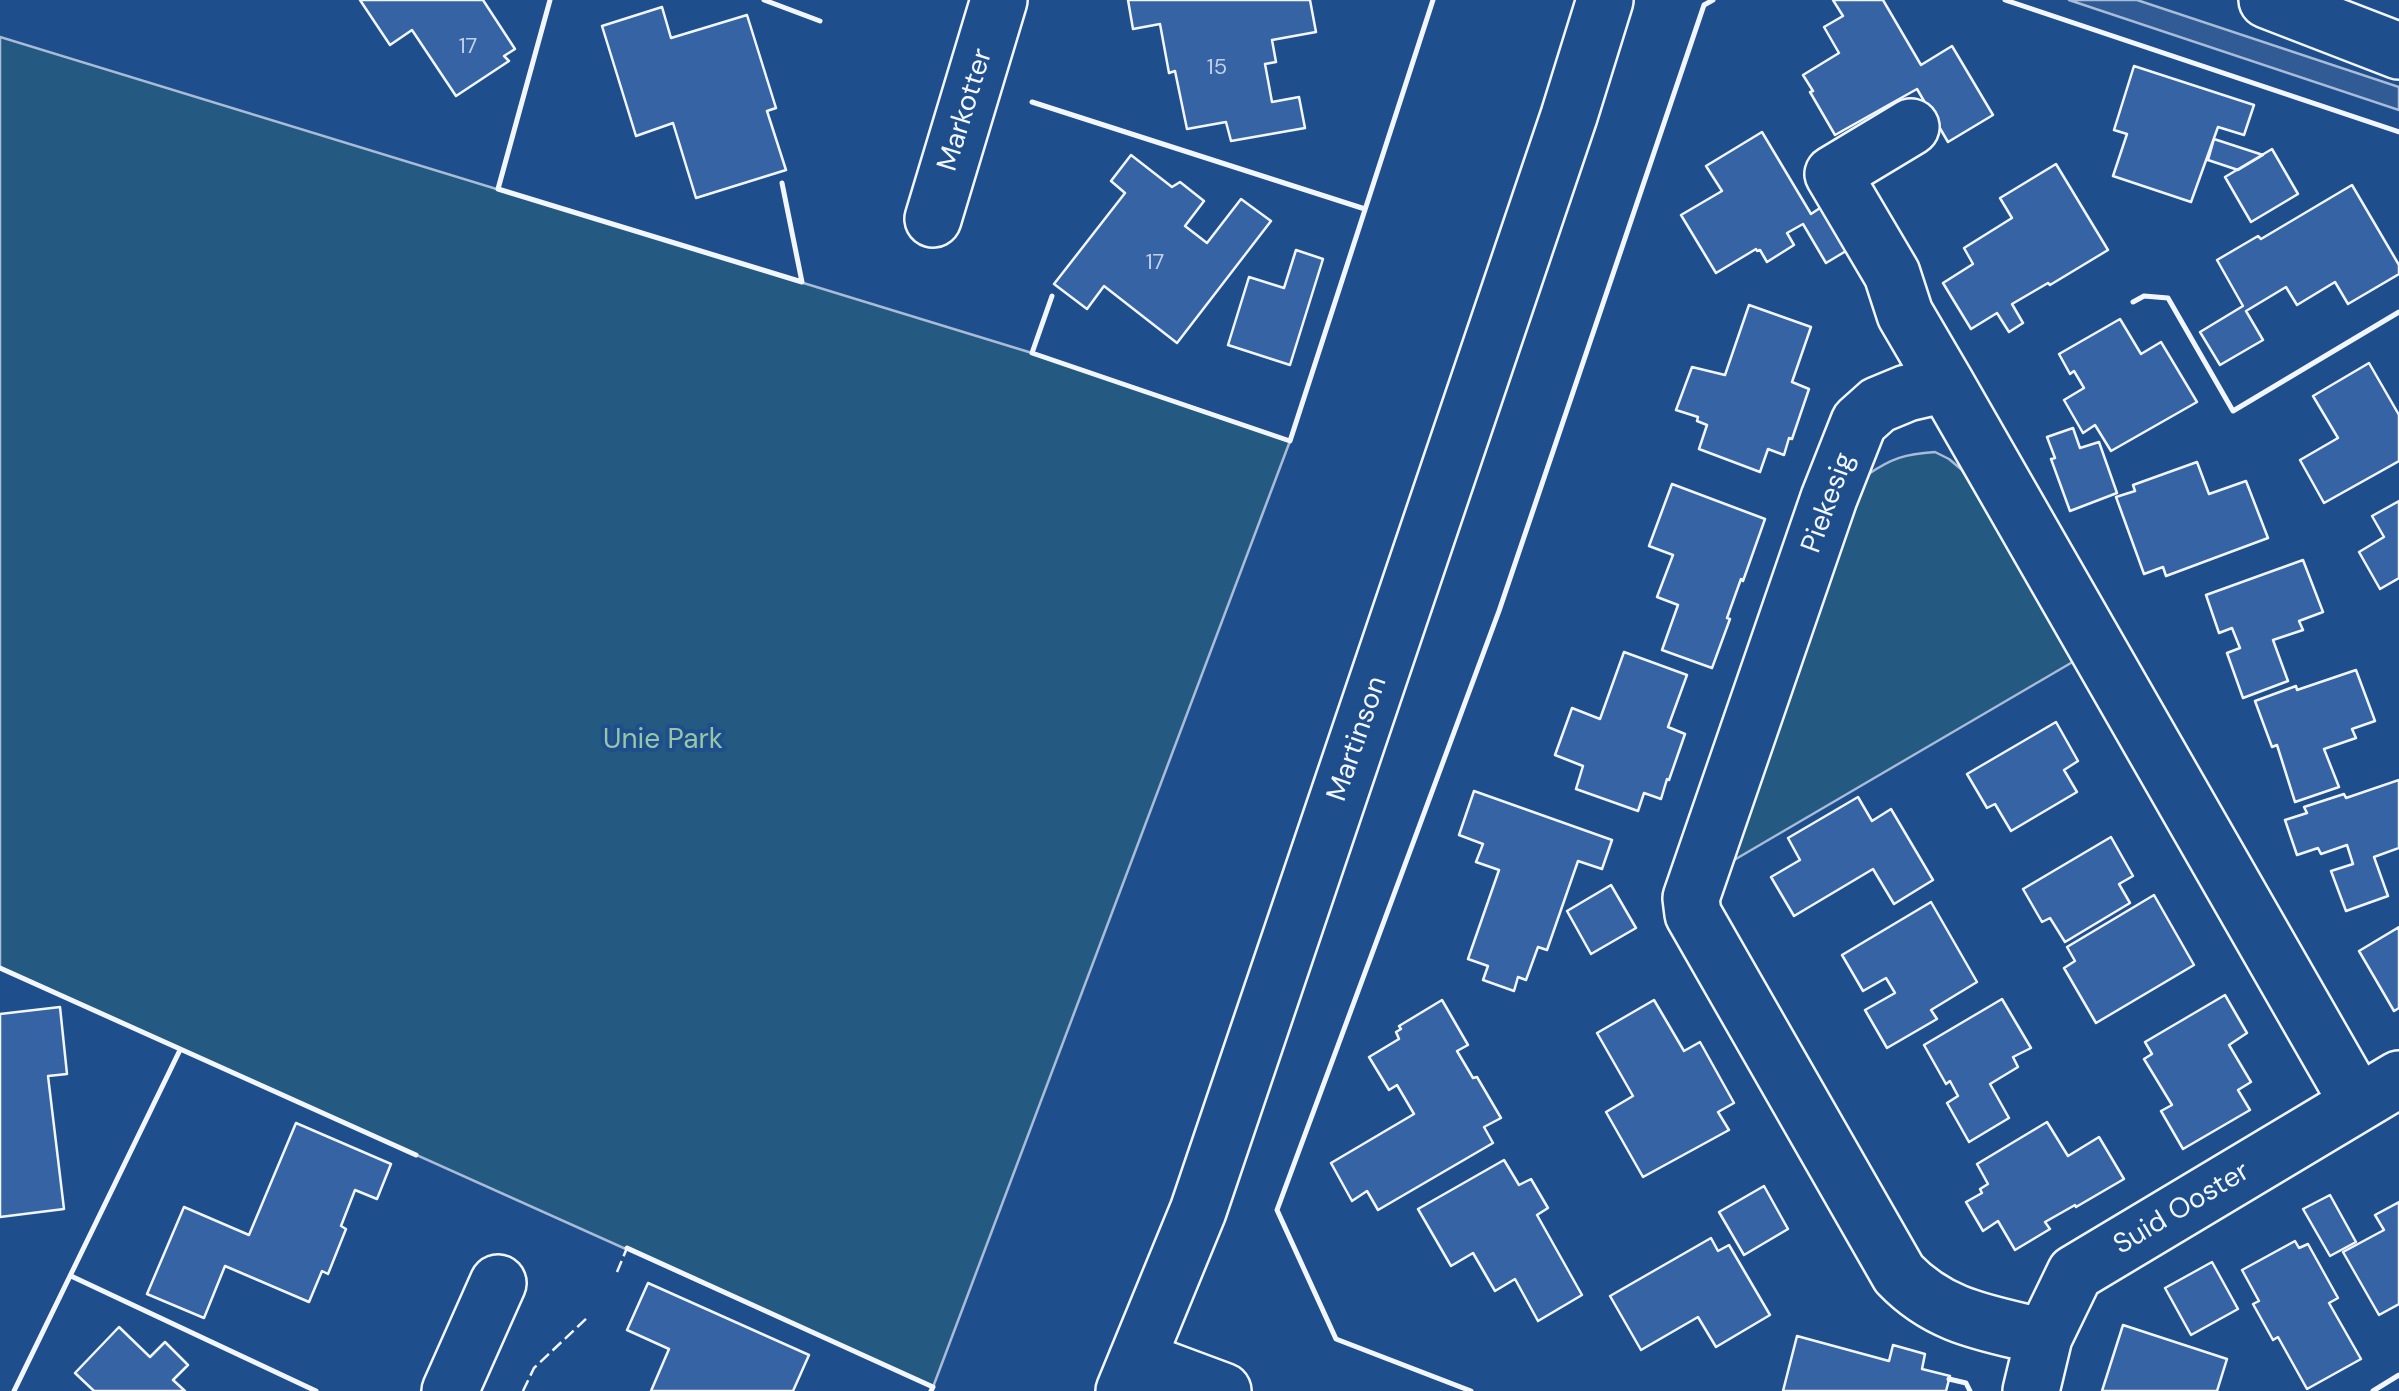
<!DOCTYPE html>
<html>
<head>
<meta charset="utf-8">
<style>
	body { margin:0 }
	canvas { display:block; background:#1f4e8c }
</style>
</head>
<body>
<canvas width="2399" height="1391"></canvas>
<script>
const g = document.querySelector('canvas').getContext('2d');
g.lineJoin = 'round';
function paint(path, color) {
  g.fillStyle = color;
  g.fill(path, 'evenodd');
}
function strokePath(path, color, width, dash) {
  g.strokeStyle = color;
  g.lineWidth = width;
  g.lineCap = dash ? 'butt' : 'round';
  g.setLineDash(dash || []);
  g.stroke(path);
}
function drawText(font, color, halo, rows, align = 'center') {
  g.font = font + ' "DM Sans",sans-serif';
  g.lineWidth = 8;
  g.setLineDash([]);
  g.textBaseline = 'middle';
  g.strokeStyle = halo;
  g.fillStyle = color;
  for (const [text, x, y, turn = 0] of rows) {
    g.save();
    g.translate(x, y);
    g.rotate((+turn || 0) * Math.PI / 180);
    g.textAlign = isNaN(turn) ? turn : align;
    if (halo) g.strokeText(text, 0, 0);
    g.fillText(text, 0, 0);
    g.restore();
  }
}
const green = new Path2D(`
	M 0,37 L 1032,353 L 1290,441 L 933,1387 L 0,968 Z
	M 1935,452 L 1949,459 L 1962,470 L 2076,660 L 1729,863 L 1867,475 C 1892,458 1905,454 1935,452 Z`);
paint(green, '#245a82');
strokePath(green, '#a8bbd7', 2.5);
const parking = new Path2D(`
	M 2069,0 L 2137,0 L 2399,87 L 2399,110 Z`);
paint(parking, '#305b95');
strokePath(parking, '#a8bbd7', 2.5);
const building = new Path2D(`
	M 360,0 L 483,0 L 515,49 L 504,56 L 509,61 L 456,96 L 412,30 L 390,45 Z
	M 1128,0 L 1310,0 L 1316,32 L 1272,40 L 1276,62 L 1265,64 L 1272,102 L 1299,97 L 1305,128 L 1231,141 L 1226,122 L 1187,129 L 1175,71 L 1169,73 L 1160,24 L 1133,29 Z
	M 1833,0 L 1883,0 L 1921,65 L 1952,46 L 1993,115 L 1948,142 L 1917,89 L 1835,135 L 1810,92 L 1813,91 L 1803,75 L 1839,53 L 1824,27 L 1843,16 Z
	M 662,7 L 671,38 L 747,15 L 776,108 L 767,111 L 786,170 L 696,198 L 673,123 L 636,136 L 602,26 Z
	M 2134,66 L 2254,105 L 2244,135 L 2218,127 L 2191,202 L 2113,176 L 2127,134 L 2114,130 Z
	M 1762,132 L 1811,214 L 1826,204 L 1851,248 L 1826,263 L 1803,224 L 1787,233 L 1794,245 L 1767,262 L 1760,250 L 1757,251 L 1756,249 L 1716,273 L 1681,215 L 1722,191 L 1706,166 Z
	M 2214,139 L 2263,155 L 2238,170 L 2208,160 Z
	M 2272,149 L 2298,194 L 2251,222 L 2225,177 Z
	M 1131,155 L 1172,187 L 1180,182 L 1204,201 L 1185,226 L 1207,243 L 1241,199 L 1271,221 L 1177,343 L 1104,286 L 1087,309 L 1054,284 L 1125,193 L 1111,181 Z
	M 2056,164 L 2108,250 L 2050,285 L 2048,283 L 2012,304 L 2023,323 L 2009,332 L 1997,313 L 1971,329 L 1943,283 L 1973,264 L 1964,248 L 2012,218 L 2000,198 Z
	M 2352,185 L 2399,265 L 2399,274 L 2348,304 L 2335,282 L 2297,305 L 2286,287 L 2246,311 L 2263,340 L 2220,365 L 2200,332 L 2243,306 L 2217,260 L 2258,236 L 2261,239 Z
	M 1296,250 L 1323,259 L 1290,365 L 1228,345 L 1249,277 L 1284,288 Z
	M 1749,305 L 1811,327 L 1792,382 L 1809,389 L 1792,439 L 1789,438 L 1784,455 L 1768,449 L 1760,472 L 1699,449 L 1707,425 L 1697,421 L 1698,417 L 1676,410 L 1692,367 L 1725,375 Z
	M 2120,319 L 2141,354 L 2161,342 L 2197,402 L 2111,451 L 2095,425 L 2083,433 L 2064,400 L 2084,388 L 2074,371 L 2070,374 L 2059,354 Z
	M 2369,363 L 2399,415 L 2399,461 L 2324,503 L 2300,460 L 2338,438 L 2313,396 Z
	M 2073,428 L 2080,448 L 2099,442 L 2117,493 L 2070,511 L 2051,459 L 2055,458 L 2047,437 Z
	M 2197,462 L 2209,494 L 2246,481 L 2268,538 L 2166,576 L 2163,567 L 2144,574 L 2116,497 L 2135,491 L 2133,485 Z
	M 1672,484 L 1765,519 L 1743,581 L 1741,579 L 1727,618 L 1730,619 L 1712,668 L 1662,650 L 1678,605 L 1657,597 L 1673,555 L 1649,546 Z
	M 2399,501 L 2399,578 L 2380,589 L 2359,552 L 2384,537 L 2372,516 Z
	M 2303,560 L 2323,612 L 2299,621 L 2303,630 L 2273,640 L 2288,681 L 2243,698 L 2227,653 L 2240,648 L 2232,628 L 2219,633 L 2206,595 Z
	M 1624,652 L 1687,675 L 1668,727 L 1685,734 L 1669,780 L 1667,779 L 1661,799 L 1644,793 L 1638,811 L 1576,789 L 1583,766 L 1555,755 L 1572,708 L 1600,719 Z
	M 2356,670 L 2375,721 L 2352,729 L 2356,738 L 2324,749 L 2339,787 L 2295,802 L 2277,745 L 2272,747 L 2255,701 L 2296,686 L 2297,690 Z
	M 2056,722 L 2078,761 L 2064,770 L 2077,792 L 2011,831 L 1995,804 L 1987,808 L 1967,774 Z
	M 2399,780 L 2399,848 L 2374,857 L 2388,896 L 2346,911 L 2331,871 L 2353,864 L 2347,845 L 2321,854 L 2318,848 L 2297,855 L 2285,820 L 2307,813 L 2304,807 L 2344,794 L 2346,798 Z
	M 1474,791 L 1612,840 L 1602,869 L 1578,861 L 1547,950 L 1538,947 L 1526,980 L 1518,977 L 1514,991 L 1483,980 L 1488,966 L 1468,959 L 1499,870 L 1476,862 L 1483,844 L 1459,835 Z
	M 1858,797 L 1872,821 L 1891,809 L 1933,880 L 1894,904 L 1873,869 L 1794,916 L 1771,877 L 1800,860 L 1788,838 Z
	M 2111,837 L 2133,876 L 2119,884 L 2130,903 L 2065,942 L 2050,918 L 2042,922 L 2023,889 Z
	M 1611,885 L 1636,928 L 1591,954 L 1567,911 Z
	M 2154,895 L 2194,965 L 2096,1023 L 2064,968 L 2075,961 L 2067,947 Z
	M 1931,902 L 1977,982 L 1931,1010 L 1937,1019 L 1887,1048 L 1865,1010 L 1895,993 L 1886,978 L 1863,991 L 1842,955 Z
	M 2399,927 L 2399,1008 L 2394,1011 L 2359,951 Z
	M 2225,995 L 2247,1033 L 2229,1045 L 2251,1082 L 2238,1090 L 2250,1110 L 2183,1149 L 2161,1111 L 2172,1105 L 2144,1059 L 2152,1054 L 2145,1042 Z
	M 2002,999 L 2031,1048 L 2013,1057 L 2018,1067 L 1990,1084 L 2009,1118 L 1969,1142 L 1947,1103 L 1958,1096 L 1950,1081 L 1946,1084 L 1924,1045 Z
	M 1442,1000 L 1468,1045 L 1457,1051 L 1473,1078 L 1477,1077 L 1501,1118 L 1484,1127 L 1493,1143 L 1378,1210 L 1367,1191 L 1352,1201 L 1331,1163 L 1414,1114 L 1397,1085 L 1389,1090 L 1369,1057 L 1399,1039 L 1396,1032 L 1401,1029 L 1399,1026 Z
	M 1654,1000 L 1684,1051 L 1700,1042 L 1734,1103 L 1718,1112 L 1729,1130 L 1643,1177 L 1606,1112 L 1633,1096 L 1597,1033 Z
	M 60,1007 L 67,1074 L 48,1076 L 64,1209 L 0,1217 L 0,1014 Z
	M 2047,1122 L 2068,1156 L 2099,1137 L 2124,1179 L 2076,1207 L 2075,1205 L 2045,1222 L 2050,1229 L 2015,1250 L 1998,1221 L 1983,1231 L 1966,1202 L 1982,1193 L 1980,1189 L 1988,1184 L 1977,1164 Z
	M 296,1123 L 391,1164 L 377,1199 L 355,1190 L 341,1226 L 346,1229 L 328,1274 L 322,1271 L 309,1302 L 225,1266 L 204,1318 L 147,1294 L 184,1207 L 249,1235 Z
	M 1504,1160 L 1519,1185 L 1531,1179 L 1548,1208 L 1537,1215 L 1582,1295 L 1538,1321 L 1515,1279 L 1495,1291 L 1473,1253 L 1451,1266 L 1418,1209 Z
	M 1764,1186 L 1788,1229 L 1744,1255 L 1719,1212 Z
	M 2330,1195 L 2356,1242 L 2330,1256 L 2303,1209 Z
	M 2399,1202 L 2399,1304 L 2379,1315 L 2343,1252 L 2384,1230 L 2375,1215 Z
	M 1711,1238 L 1718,1251 L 1729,1245 L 1770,1315 L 1716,1347 L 1698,1317 L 1641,1350 L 1610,1296 Z
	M 2295,1241 L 2299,1248 L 2308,1244 L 2338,1298 L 2329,1303 L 2361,1359 L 2307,1389 L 2278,1337 L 2273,1340 L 2253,1304 L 2259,1301 L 2242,1270 Z
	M 2212,1262 L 2238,1309 L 2191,1335 L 2165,1288 Z
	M 648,1283 L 809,1355 L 793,1391 L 651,1391 L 669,1349 L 627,1330 Z
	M 2123,1325 L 2227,1359 L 2217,1391 L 2102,1391 Z
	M 119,1327 L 150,1357 L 165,1342 L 188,1365 L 173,1380 L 185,1391 L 94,1391 L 75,1373 Z
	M 1797,1336 L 1889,1361 L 1893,1345 L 1925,1354 L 1922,1369 L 1950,1376 L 1946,1391 L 1783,1391 Z`);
paint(building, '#3563a3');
strokePath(building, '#f2f6ff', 2.5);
const minor = new Path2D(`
	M 2267,0 L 2399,51
	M 1911,127 L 1833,174 L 1892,274 L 1905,314 L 1946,384
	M 933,219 L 999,0
	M 2044,1337 C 1988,1323 1941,1318 1899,1274 L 1693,914 L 1691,898 L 1829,498 L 1859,422 L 1878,405 L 1907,393 L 1946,384 L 2358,1103
	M 1137,1359 L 1223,1391
	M 450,1391 L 498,1283
	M 1124,1391 L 1198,1211 L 1569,116 L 1605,0
	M 2031,1391 L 2044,1337 L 2075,1273 L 2399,1079`);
strokePath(minor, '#f2f6ff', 60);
strokePath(minor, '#1f4e8c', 55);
strokePath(new Path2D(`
	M 617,1272 L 627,1248
	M 523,1391 L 534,1368 L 588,1317`), '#f2f6ff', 2.5, [12, 5]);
strokePath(new Path2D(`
	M 550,0 L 498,189 L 802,282 L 782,183
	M 764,0 L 820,21
	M 2005,0 L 2399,132
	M 1032,102 L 1365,209
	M 1052,296 L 1032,353 L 1290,441 L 1433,0
	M 2133,302 L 2144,296 L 2168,298 L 2233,411 L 2399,312
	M 0,968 L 416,1155
	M 627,1248 L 933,1387 L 931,1391
	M 71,1276 L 316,1391
	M 1949,1379 L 1966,1383 L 1970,1391
	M 14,1391 L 180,1050
	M 1471,1391 L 1336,1339 L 1277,1210 L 1499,611 L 1704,5 L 1713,0
	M 2373,1391 L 2399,1375`), '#f2f6ff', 5);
drawText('22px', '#c3d1e8', null, [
	["17",468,47],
	["15",1217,68],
	["17",1155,263]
]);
drawText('28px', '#f2f6ff', '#1f4e8c', [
	["Markotter",966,110,-73],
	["Piekesig",1829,503,-70],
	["Martinson",1358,739,-71],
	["Suid Ooster",2182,1209,-31]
]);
drawText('28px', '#97c8a6', '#1f4e8c', [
	["Unie Park",663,741]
]);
</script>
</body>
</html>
